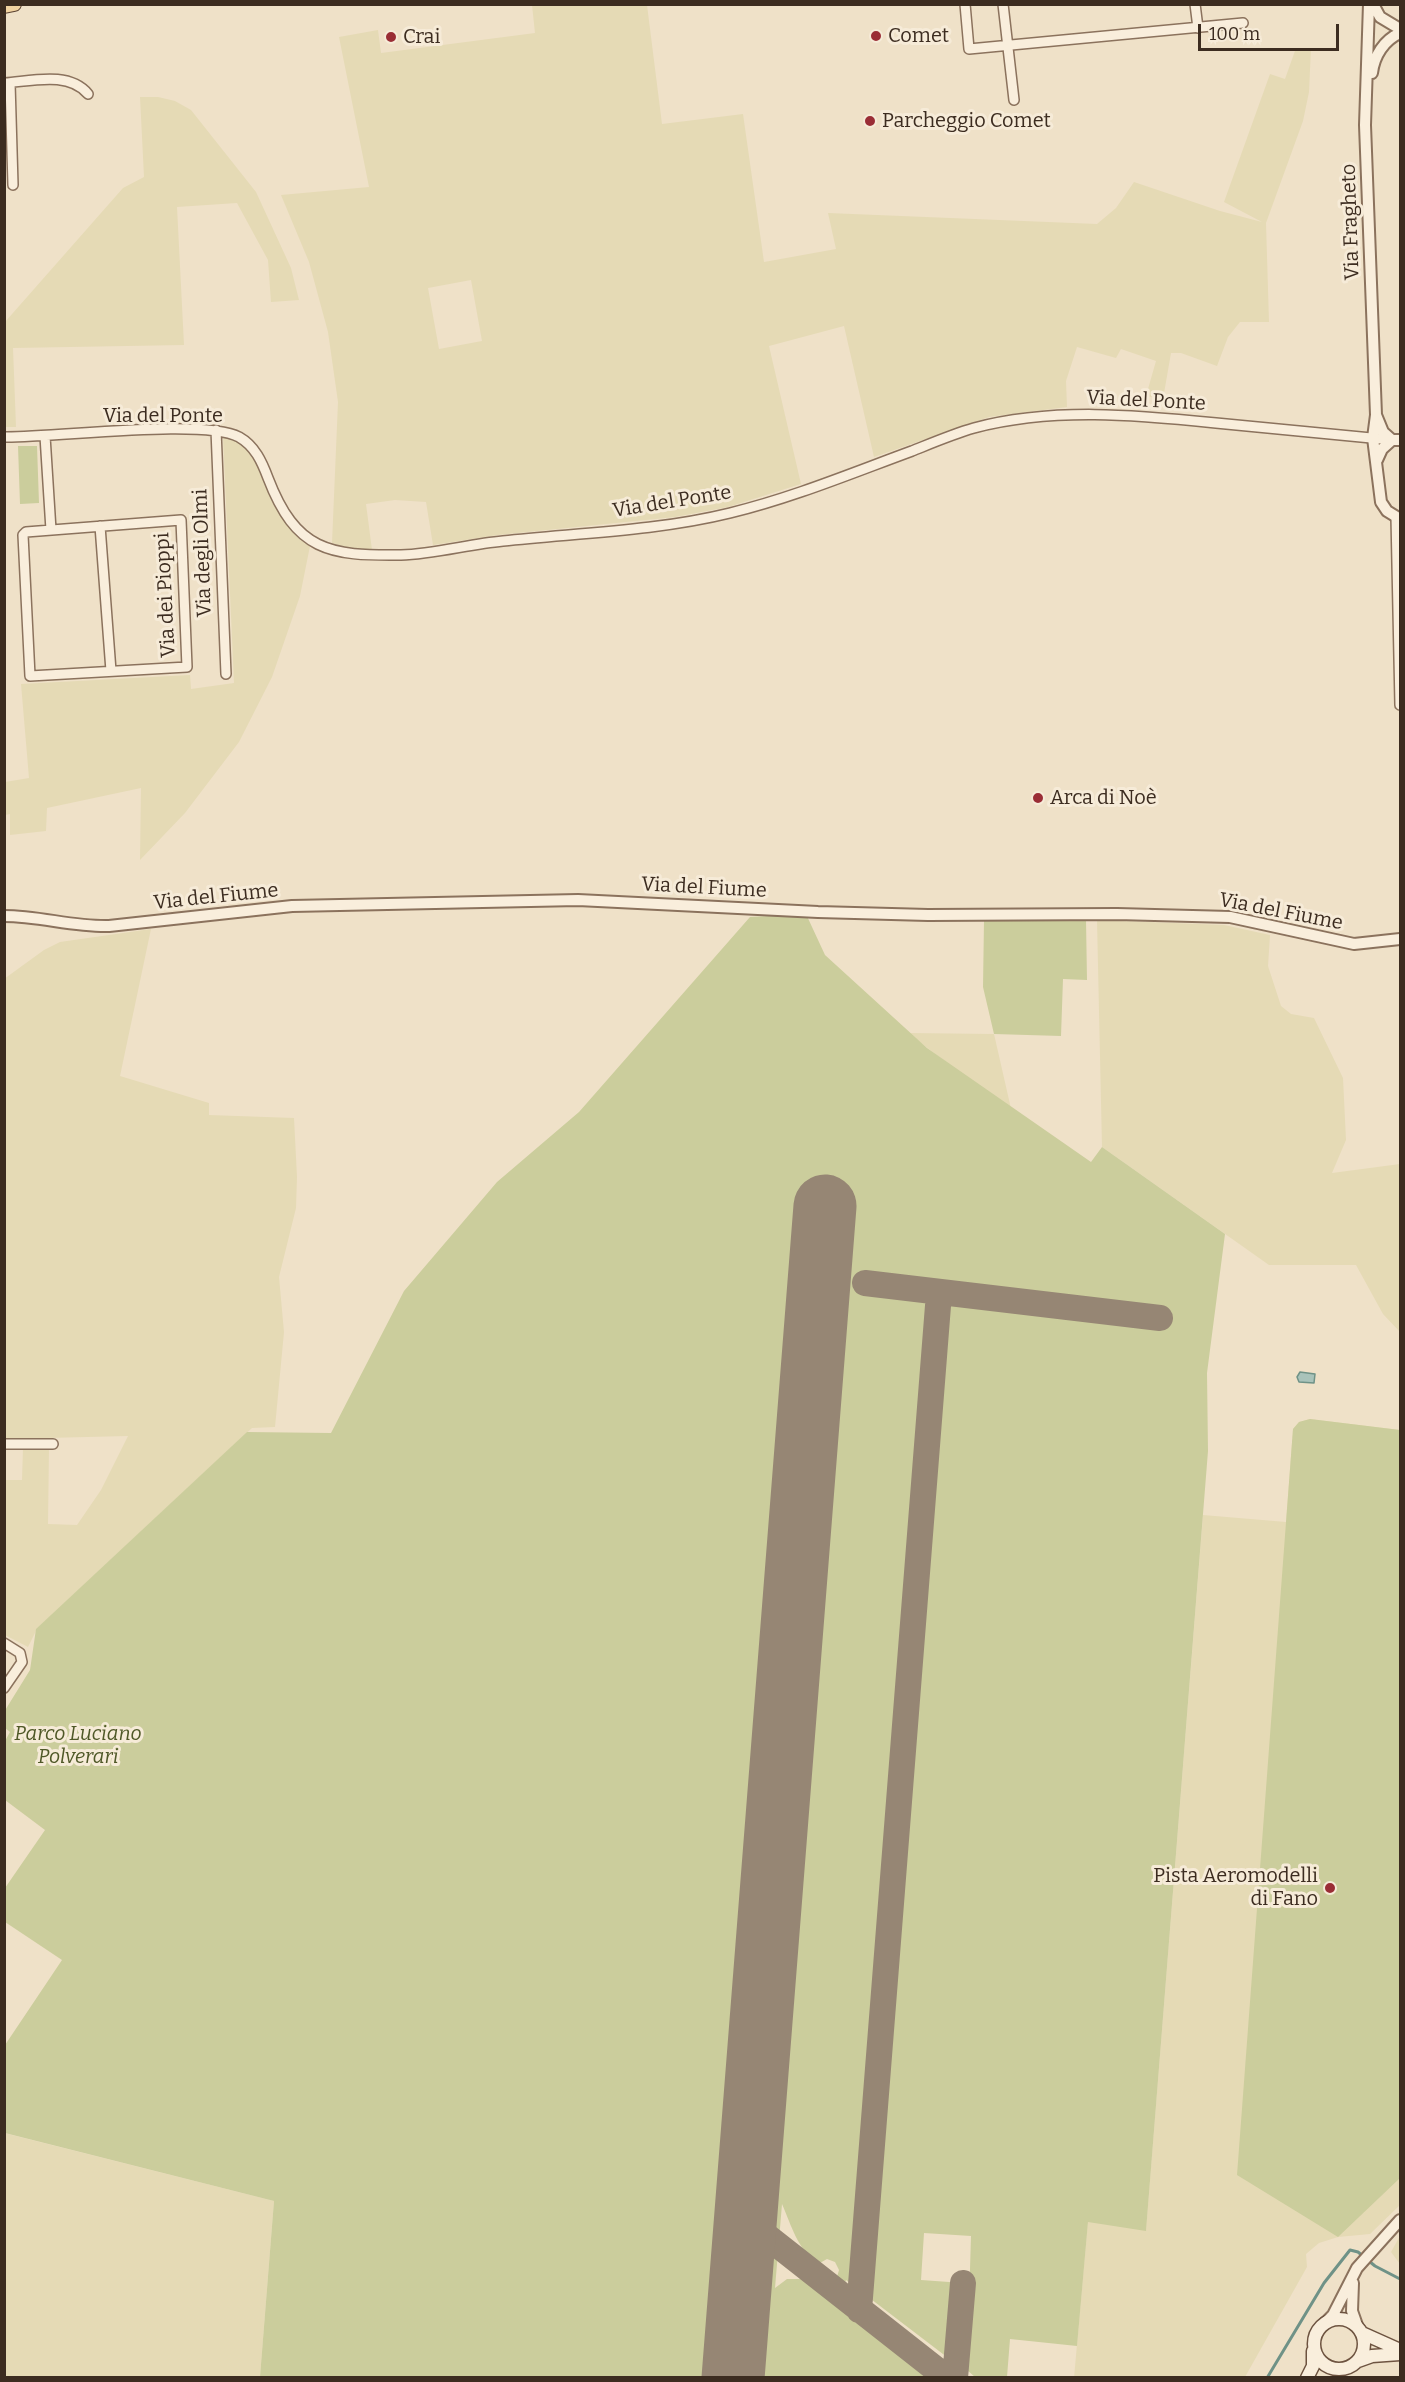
<!DOCTYPE html>
<html>
<head>
<meta charset="utf-8">
<style>
	body { margin:0 }
	#map { position:relative; width:1405px; height:2382px; overflow:hidden; background:#efe1c8; font-family:Bitter,serif }
	canvas { display:block }
	.frame { position:absolute; inset:0; border:6px solid #3c2c20; pointer-events:none }
	.scale { position:absolute; left:1198px; top:24px; width:141px; height:27px; box-sizing:border-box; border:3px solid #3c2c20; border-top:0; padding-left:8px; font-size:18px; line-height:21px; white-space:nowrap; color:#3c2c20; -webkit-text-stroke:4px #f6ebd8; paint-order:stroke }
</style>
</head>
<body>
<div id="map">
<canvas width="1405" height="2382"></canvas>
<div class="frame"></div>
<div class="scale">100 m</div>
</div>
<script>
const g = document.querySelector('canvas').getContext('2d');
g.lineJoin = 'round';
function paint(path, color) {
  g.fillStyle = color;
  g.fill(path, 'evenodd');
}
function strokePath(path, color, width, dash) {
  g.strokeStyle = color;
  g.lineWidth = width;
  g.lineCap = dash ? 'butt' : 'round';
  g.setLineDash(dash || []);
  g.stroke(path);
}
function drawText(font, color, halo, rows, align = 'center') {
  g.font = font + ' Bitter,serif';
  g.lineWidth = 6;
  g.setLineDash([]);
  g.textBaseline = 'middle';
  g.strokeStyle = halo;
  g.fillStyle = color;
  for (const [text, x, y, turn = 0] of rows) {
    g.save();
    g.translate(x, y);
    g.rotate((+turn || 0) * Math.PI / 180);
    g.textAlign = isNaN(turn) ? turn : align;
    if (halo) g.strokeText(text, 0, 0);
    g.fillText(text, 0, 0);
    g.restore();
  }
}
paint(new Path2D(`
	M 647,5 L 662,124 L 743,114 L 764,262 L 836,249 L 828,213 L 1097,224 L 1116,208 L 1134,182 L 1220,211 L 1262,222 L 1224,202 L 1270,74 L 1285,79 L 1296,48 L 1311,48 L 1309,92 L 1303,121 L 1266,223 L 1269,322 L 1240,322 L 1228,337 L 1217,366 L 1181,353 L 1171,353 L 1163,399 L 1146,396 L 1156,361 L 1121,349 L 1116,358 L 1077,347 L 1066,381 L 1067,407 L 989,417 L 874,457 L 844,326 L 769,346 L 801,484 L 728,507 L 675,517 L 498,535 L 433,545 L 426,502 L 395,500 L 366,504 L 372,550 L 349,548 L 332,543 L 338,402 L 328,332 L 309,262 L 281,195 L 369,187 L 339,37 L 378,30 L 381,53 L 535,33 L 532,5 ZM 471,280 L 482,341 L 439,349 L 428,288 Z
	M 140,97 L 158,97 L 175,101 L 191,110 L 256,192 L 291,268 L 299,300 L 271,302 L 268,260 L 237,203 L 177,207 L 184,345 L 13,348 L 16,427 L 5,427 L 5,322 L 123,188 L 144,177 Z
	M 223,436 L 245,444 L 258,459 L 283,516 L 310,546 L 300,596 L 272,677 L 239,742 L 185,813 L 140,860 L 141,788 L 47,808 L 46,831 L 10,835 L 10,814 L 5,815 L 5,782 L 29,778 L 21,684 L 190,675 L 191,689 L 234,683 Z
	M 1097,920 L 1224,925 L 1270,935 L 1268,966 L 1281,1006 L 1291,1014 L 1314,1018 L 1343,1078 L 1346,1140 L 1332,1173 L 1400,1164 L 1400,1332 L 1383,1314 L 1356,1265 L 1269,1265 L 1102,1147 Z
	M 151,929 L 120,1076 L 209,1103 L 209,1115 L 294,1118 L 297,1177 L 296,1208 L 279,1277 L 284,1332 L 275,1427 L 252,1428 L 37,1629 L 28,1647 L 5,1635 L 5,1480 L 22,1480 L 23,1448 L 49,1448 L 48,1524 L 77,1525 L 101,1490 L 128,1436 L 5,1439 L 4,979 L 44,950 L 60,942 Z
	M 908,1033 L 994,1034 L 1012,1113 Z
	M 1310,1419 L 1400,1430 L 1400,2205 L 1370,2234 L 1338,2237 L 1319,2243 L 1306,2254 L 1307,2267 L 1245,2377 L 1074,2378 L 1088,2221 L 1146,2230 L 1203,1515 L 1286,1522 L 1293,1429 L 1299,1422 Z
	M 4,2133 L 274,2201 L 260,2377 L 5,2377 Z
	M 1400,2236 L 1400,2264 L 1391,2252 Z`), '#e5dab5');
paint(new Path2D(`
	M 18,446 L 37,446 L 39,503 L 20,504 Z
	M 806,914 L 825,955 L 927,1048 L 1091,1162 L 1102,1147 L 1225,1234 L 1207,1373 L 1208,1451 L 1146,2231 L 1088,2222 L 1077,2346 L 1010,2339 L 1007,2377 L 975,2377 L 967,2370 L 971,2236 L 924,2233 L 921,2280 L 963,2283 L 956,2364 L 846,2280 L 845,2283 L 837,2277 L 839,2270 L 835,2262 L 827,2259 L 818,2264 C 797,2248 792,2227 782,2204 L 775,2288 L 787,2279 L 802,2279 L 928,2377 L 260,2377 L 274,2201 L 5,2133 L 5,2045 L 62,1960 L 5,1922 L 5,1888 L 45,1830 L 5,1800 L 5,1741 L 10,1732 L 5,1728 L 4,1712 L 30,1670 L 36,1629 L 247,1432 L 331,1433 L 404,1291 L 497,1182 L 579,1112 L 750,917 Z
	M 1086,920 L 1087,980 L 1063,979 L 1061,1036 L 994,1034 L 983,987 L 984,921 Z
	M 1310,1419 L 1400,1430 L 1400,2178 L 1338,2237 L 1237,2175 L 1293,1429 L 1299,1422 Z`), '#cbcd9c');
const water = new Path2D(`
	M 1300,1372 L 1315,1374 L 1314,1383 L 1299,1382 L 1297,1377 Z`);
paint(water, '#a9c3ba');
strokePath(water, '#6f9287', 1.5);
strokePath(new Path2D(`
	M 1267,2378 L 1324,2283 L 1350,2250 L 1358,2252 L 1375,2266 L 1400,2279`), '#6f9287', 3);
strokePath(new Path2D(`
	M 865,1283 L 1160,1318
	M 746,2220 L 947,2378
	M 859,2310 L 939,1293
	M 955,2378 L 963,2283`), '#968674', 26);
strokePath(new Path2D(`
	M 733,2378 L 825,1206`), '#968674', 63);
const minor = new Path2D(`
	M 965,4 L 969,49 L 1243,23
	M 1003,4 L 1014,100
	M 1195,4 L 1198,28
	M 5,83 C 32,81 69,71 88,94
	M 10,83 L 13,185
	M 216,430 L 226,674
	M 45,436 L 51,530
	M 4,437 C 55,438 203,418 239,437 C 255,446 262,462 268,478 C 296,551 329,556 401,555 C 435,554 469,544 503,541 C 578,533 657,531 730,513 C 792,498 852,473 912,451 C 932,443 953,434 974,428 C 1053,407 1136,415 1216,423 C 1275,429 1334,434 1392,440
	M 1396,517 L 1400,705
	M 181,520 L 187,667 L 30,676 L 23,535 L 26,532 Z
	M 100,526 L 111,671
	M 4,1444 L 53,1444
	M 4,1643 L 20,1653 L 22,1662 L 4,1688`);
const tertiary = new Path2D(`
	M 1369,4 L 1365,125 L 1376,415 L 1373,438 L 1381,502 L 1387,511 L 1400,519
	M 1373,4 L 1380,17 L 1400,29
	M 1372,73 C 1374,56 1384,40 1400,33
	M 1376,415 L 1383,432 L 1392,440
	M 1377,460 L 1382,449 L 1392,440 L 1400,440
	M 4,916 C 40,916 73,927 109,926 L 292,906 L 578,900 L 818,912 L 928,915 L 1117,914 L 1230,917 L 1354,944 L 1400,939
	M 1353,2283 L 1352,2311 L 1358,2328
	M 1325,2323 L 1333,2315 L 1357,2268 L 1400,2220`);
const secondary = new Path2D(`
	M1314 2344a25 25 0 1 1 50 0a25 25 0 1 1-50 0Z
	M 1362,2333 L 1400,2350
	M 1358,2361 L 1372,2356 L 1400,2354
	M 1307,2378 L 1313,2366 L 1313,2351`);
const primary = new Path2D(`
	M 4,6 L 14,4`);
strokePath(minor, '#8b725d', 12);
strokePath(tertiary, '#8b725d', 14);
strokePath(secondary, '#6d5340', 15);
strokePath(primary, '#594131', 16);
strokePath(minor, '#f9eedc', 9);
strokePath(tertiary, '#f9eedc', 10);
strokePath(secondary, '#f9eedc', 12);
strokePath(primary, '#f1d3a1', 14);
for (const [x, y, r, color] of [
	[876,36,6,"#9a2d35"],
	[391,37,6,"#9a2d35"],
	[870,121,6,"#9a2d35"],
	[1038,798,6,"#9a2d35"],
	[1330,1888,6,"#9a2d35"]
]) {
  const dot = new Path2D();
  dot.arc(x, y, r, 0, 2 * Math.PI);
  g.fillStyle = color;
  g.fill(dot);
  strokePath(dot, '#f6ebd8', 2);
}
drawText('20px', '#3c2c20', '#f6ebd8', [
	["Comet",888,36],
	["Crai",403,37],
	["Parcheggio Comet",882,121],
	["Arca di Noè",1050,798],
	["Pista Aeromodelli",1318,1876,"right"],
	["di Fano",1318,1899,"right"]
], 'left');
drawText('20px', '#3c2c20', '#f6ebd8', [
	["Via Fragheto",1351,222,-92],
	["Via del Ponte",1146,401,3],
	["Via del Ponte",163,416],
	["Via del Ponte",672,502,-9],
	["Via degli Olmi",203,553,-92],
	["Via dei Pioppi",166,595,-93],
	["Via del Fiume",704,888,3],
	["Via del Fiume",216,897,-6],
	["Via del Fiume",1281,912,11]
]);
drawText('italic 20px', '#4f5827', '#f6ebd8', [
	["Parco Luciano",78,1734],
	["Polverari",78,1757]
]);
</script>
</body>
</html>
